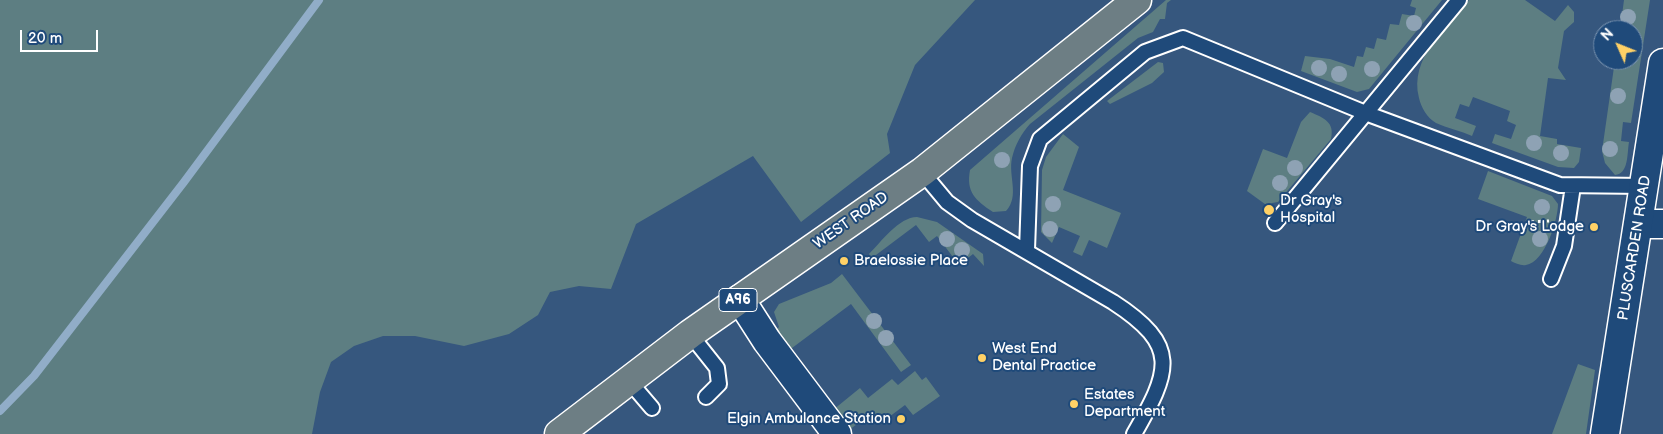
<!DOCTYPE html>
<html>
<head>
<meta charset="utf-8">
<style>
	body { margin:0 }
	#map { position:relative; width:1663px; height:434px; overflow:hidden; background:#36577e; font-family:"Balsamiq Sans",sans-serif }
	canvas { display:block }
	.north { position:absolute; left:1593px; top:20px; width:50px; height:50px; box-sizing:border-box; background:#1f4a7a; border:1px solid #7992af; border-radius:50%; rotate:314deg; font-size:14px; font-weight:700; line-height:20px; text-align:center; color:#fff }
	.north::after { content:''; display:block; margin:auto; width:18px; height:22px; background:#ffd166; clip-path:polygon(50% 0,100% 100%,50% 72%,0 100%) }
	.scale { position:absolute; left:20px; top:30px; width:78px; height:22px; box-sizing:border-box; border:2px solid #fff; border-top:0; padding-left:6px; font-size:15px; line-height:18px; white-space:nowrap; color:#fff; -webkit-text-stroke:4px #1f4a7a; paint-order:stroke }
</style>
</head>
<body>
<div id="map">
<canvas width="1663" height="434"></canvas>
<div class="north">N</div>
<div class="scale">20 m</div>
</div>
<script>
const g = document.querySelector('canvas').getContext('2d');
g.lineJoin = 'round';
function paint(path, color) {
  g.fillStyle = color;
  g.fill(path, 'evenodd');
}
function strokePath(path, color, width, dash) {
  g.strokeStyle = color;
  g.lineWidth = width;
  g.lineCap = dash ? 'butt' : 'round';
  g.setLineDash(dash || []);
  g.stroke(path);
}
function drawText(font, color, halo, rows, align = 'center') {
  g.font = font + ' "Balsamiq Sans",sans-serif';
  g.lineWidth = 4;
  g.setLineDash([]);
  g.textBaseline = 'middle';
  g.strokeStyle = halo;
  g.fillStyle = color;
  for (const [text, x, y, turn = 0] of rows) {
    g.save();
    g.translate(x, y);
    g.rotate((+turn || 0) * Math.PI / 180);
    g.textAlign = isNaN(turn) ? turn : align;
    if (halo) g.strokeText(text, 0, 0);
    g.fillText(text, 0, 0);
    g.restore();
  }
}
paint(new Path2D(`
	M 0,0 L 975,0 L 915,65 L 887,134 L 890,153 L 801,222 L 753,156 L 636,224 L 611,289 L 579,286 L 550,292 L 538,315 L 509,334 L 464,346 L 415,336 L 383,336 L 354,346 L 331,362 L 320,392 L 312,434 L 0,434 Z
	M 1166,0 L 1171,0 L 1167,3 L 1165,19 L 1160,19 L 1153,32 L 1138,38 L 1030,124 C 1021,134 1015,145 1012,158 C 1008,176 1020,196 1006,211 L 993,212 C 975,200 966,192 970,170 Z
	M 1412,0 L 1442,0 L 1369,89 L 1357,92 L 1301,71 L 1305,56 L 1330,59 L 1354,67 L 1357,56 L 1363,57 L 1366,47 L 1374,49 L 1377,38 L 1386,40 L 1390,24 L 1399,25 L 1402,14 L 1414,16 L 1416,8 L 1410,6 Z
	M 1469,0 L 1525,0 L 1555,21 L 1568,5 L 1574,12 L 1574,22 L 1564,31 L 1558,68 L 1566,80 L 1548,78 L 1540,136 L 1557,139 L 1557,144 L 1581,148 L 1579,162 L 1574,168 L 1558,167 L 1492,143 L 1495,134 L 1511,139 L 1516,125 L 1507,121 L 1510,111 L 1473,97 L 1469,107 L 1460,104 L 1455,118 L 1476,126 L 1472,136 C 1461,131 1447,128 1436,123 C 1427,118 1421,107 1419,98 C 1409,58 1446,28 1469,0 Z
	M 1624,0 L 1650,0 L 1631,123 L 1623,122 L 1621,141 L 1629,142 C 1627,153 1629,174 1615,175 L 1605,163 L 1602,151 L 1615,60 L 1633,60 L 1633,30 L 1620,30 Z
	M 1158,62 L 1163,63 L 1164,72 L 1152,83 L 1110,104 L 1107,101 Z
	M 1310,112 C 1324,118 1335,122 1331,139 L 1278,202 L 1272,203 L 1269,207 L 1247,191 L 1263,149 L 1287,158 L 1301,122 Z
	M 1063,134 L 1079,147 L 1063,190 L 1121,213 L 1107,248 L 1089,240 L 1082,256 L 1073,252 L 1080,236 L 1059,227 L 1052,243 L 1041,232 L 1042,170 L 1046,157 Z
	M 1488,171 L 1552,196 L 1558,204 C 1558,220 1545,262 1526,265 C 1521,266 1515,263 1511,261 L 1527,217 L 1478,199 Z
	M 917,217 L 937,222 L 983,254 L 984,266 L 973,254 L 959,265 L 937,236 L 929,242 L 916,225 L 872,258 L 869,254 C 881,242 899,217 917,217 Z
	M 842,274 L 911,365 L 901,372 L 851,304 L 788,351 L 774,332 L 779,327 L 774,312 L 779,304 L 831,283 Z
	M 1578,364 L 1595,370 L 1586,434 L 1552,434 Z
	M 915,371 L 922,380 L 926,377 L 940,396 L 913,415 L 905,405 L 881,423 L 872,413 L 849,430 L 833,410 L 860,388 L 868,398 L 892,379 L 898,385 Z`), '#5d7e82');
strokePath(new Path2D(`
	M 0,411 L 34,376 L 184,182 L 319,0`), '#91adc8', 8);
const lane = new Path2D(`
	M 922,172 L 947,202 L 972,220 L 1113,302 C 1181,346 1170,371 1134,434
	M 1275,223 L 1459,0
	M 1027,250 L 1030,166 L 1040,139 L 1145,52 L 1183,38 L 1368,114 L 1560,185 L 1645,186
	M 1551,279 L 1564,246 L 1573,186
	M 690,334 L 717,368 L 719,384 L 706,397
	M 629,381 L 652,408`);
const street = new Path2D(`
	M 1639,224 L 1663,224
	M 740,299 L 767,341 L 837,434`);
const secondary = new Path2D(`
	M 1605,434 L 1663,63`);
const highway = new Path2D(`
	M 559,434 L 690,334 L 922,172 L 1137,0`);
strokePath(lane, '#fff', 18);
strokePath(street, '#fff', 31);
strokePath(secondary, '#fff', 31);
strokePath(highway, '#fff', 31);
strokePath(new Path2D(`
	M 1529,222 L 1549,221`), '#fff', 3, [5, 4]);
strokePath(lane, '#1f4a7a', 14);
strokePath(street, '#1f4a7a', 28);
strokePath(secondary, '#1f4a7a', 28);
strokePath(highway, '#6d7e84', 28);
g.fillStyle = '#8ea2b4';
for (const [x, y] of [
	[1628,17],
	[1414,23],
	[1319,68],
	[1372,69],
	[1339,74],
	[1618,96],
	[1534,143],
	[1610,149],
	[1561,153],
	[1002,160],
	[1295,168],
	[1280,183],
	[1053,204],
	[1542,207],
	[1050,229],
	[947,239],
	[1540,239],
	[962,250],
	[874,321],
	[886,338]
]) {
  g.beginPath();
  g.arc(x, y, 8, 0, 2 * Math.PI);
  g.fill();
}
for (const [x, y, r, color] of [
	[1269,210,6,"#ffd166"],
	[1594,227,5,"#ffd166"],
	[844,261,5,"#ffd166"],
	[982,358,5,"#ffd166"],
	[1074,404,5,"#ffd166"],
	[901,419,5,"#ffd166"]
]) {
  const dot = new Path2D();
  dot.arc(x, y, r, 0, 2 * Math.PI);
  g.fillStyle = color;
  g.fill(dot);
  strokePath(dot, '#1f4a7a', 2);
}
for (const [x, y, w] of [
	[738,300,38]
]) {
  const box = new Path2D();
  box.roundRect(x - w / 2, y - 11.5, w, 23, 4);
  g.fillStyle = '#1f4a7a';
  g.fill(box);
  strokePath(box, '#fff', 1);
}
drawText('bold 14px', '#fff', null, [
	["A96",738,300]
]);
drawText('15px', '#fff', '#1f4a7a', [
	["Dr Gray's",1280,201],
	["Hospital",1280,218],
	["Dr Gray's Lodge",1584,227,"right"],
	["Braelossie Place",854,261],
	["West End",992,349],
	["Dental Practice",992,366],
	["Estates",1084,395],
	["Department",1084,412],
	["Elgin Ambulance Station",891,419,"right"]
], 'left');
drawText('15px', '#fff', '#1f4a7a', [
	["WEST ROAD",851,221,-35],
	["PLUSCARDEN ROAD",1635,248,-81]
]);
</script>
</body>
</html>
